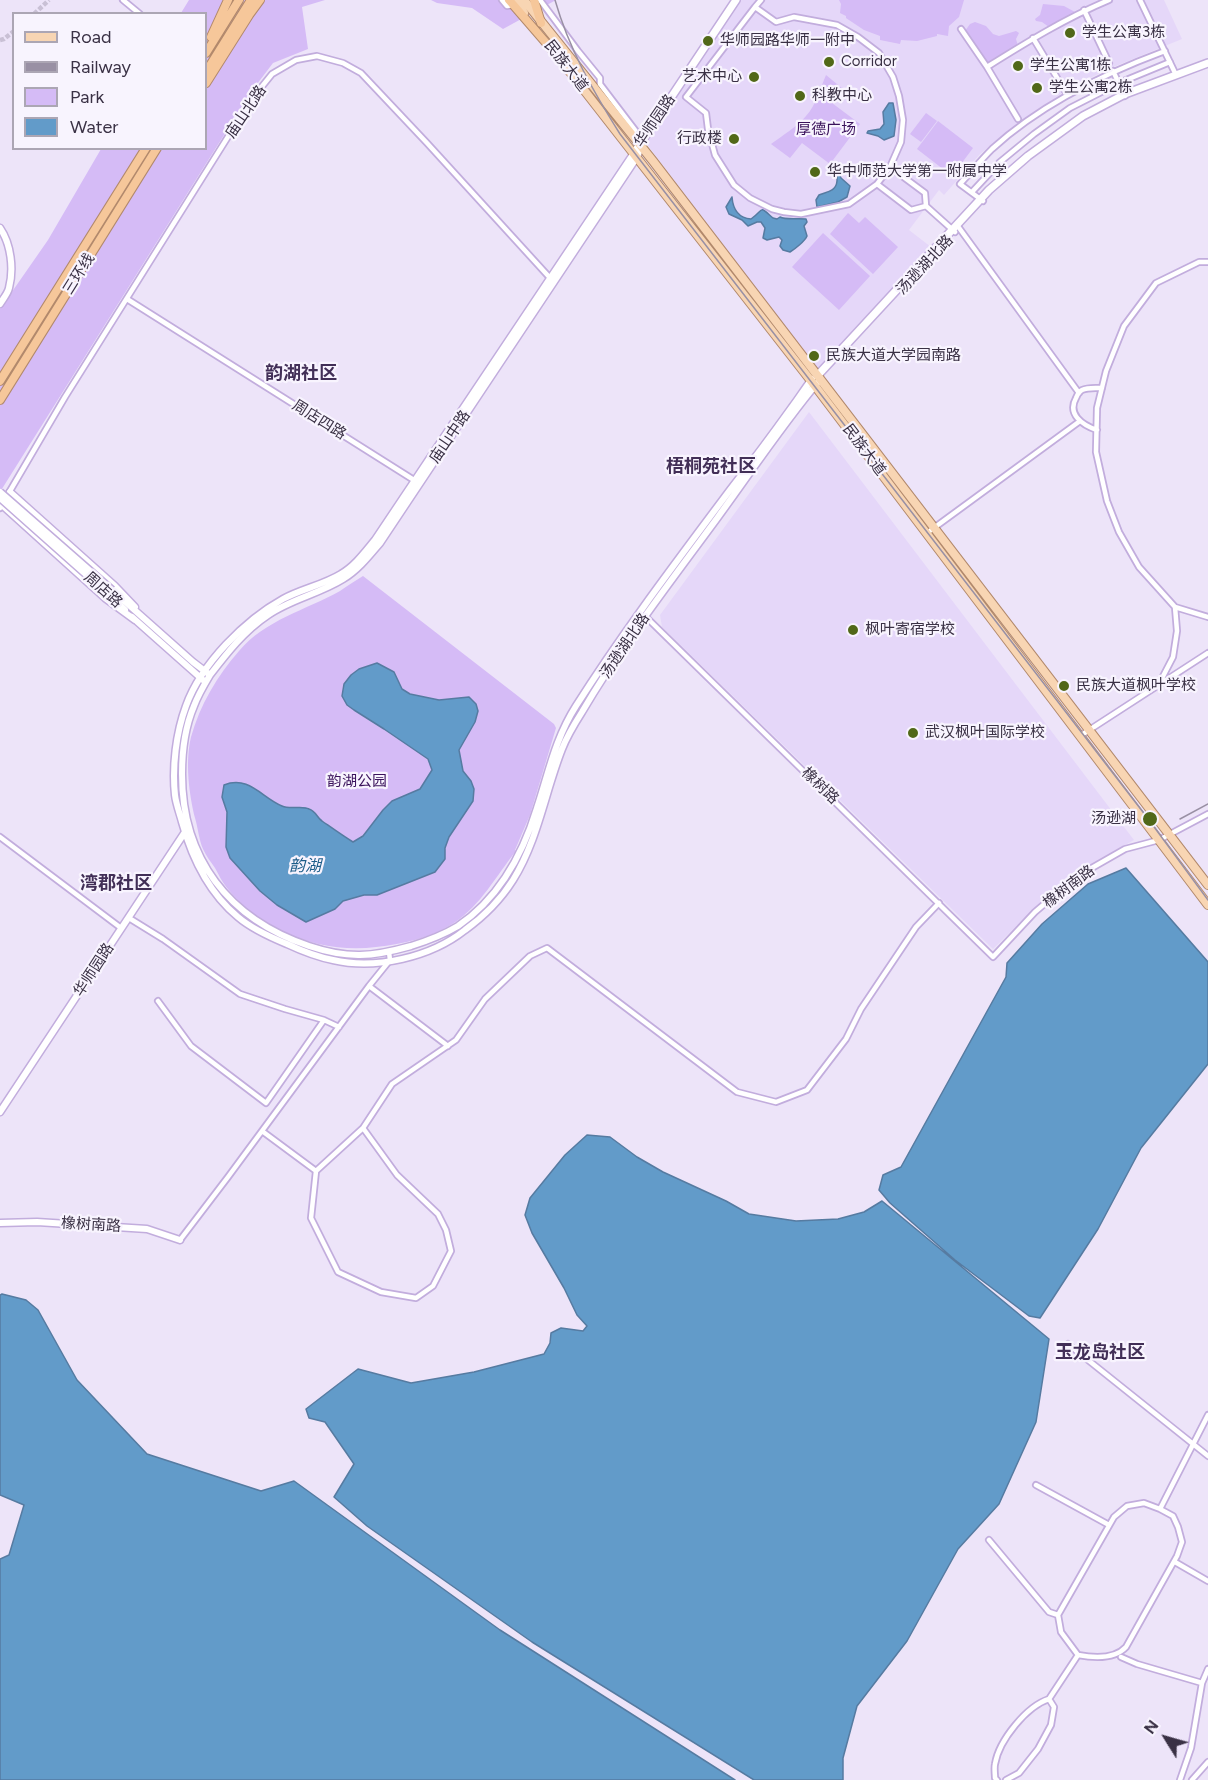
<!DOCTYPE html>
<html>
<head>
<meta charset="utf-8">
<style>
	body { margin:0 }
	#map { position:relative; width:1208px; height:1780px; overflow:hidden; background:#ede4f9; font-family:Figtree,sans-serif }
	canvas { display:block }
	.legend { position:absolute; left:12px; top:12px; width:195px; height:138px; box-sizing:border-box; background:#f8f4fe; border:2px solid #aca6b4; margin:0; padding:8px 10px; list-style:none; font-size:18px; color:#3a3145 }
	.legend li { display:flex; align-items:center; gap:12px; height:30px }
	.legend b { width:30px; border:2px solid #aca6b4 }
	.north { position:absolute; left:1136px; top:1708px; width:60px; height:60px; -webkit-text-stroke:4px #f8f4fe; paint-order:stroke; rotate:307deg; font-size:16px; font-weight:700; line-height:24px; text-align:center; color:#3a3145 }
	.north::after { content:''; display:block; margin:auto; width:21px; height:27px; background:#3a3145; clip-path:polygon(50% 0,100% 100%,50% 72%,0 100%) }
</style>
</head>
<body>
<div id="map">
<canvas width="1208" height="1780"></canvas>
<ul class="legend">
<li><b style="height:8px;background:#f8d5b3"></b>Road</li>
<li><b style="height:8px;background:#9990a4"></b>Railway</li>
<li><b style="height:16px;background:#d5bbf6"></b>Park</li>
<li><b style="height:16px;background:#629bc9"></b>Water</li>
</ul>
<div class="north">N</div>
</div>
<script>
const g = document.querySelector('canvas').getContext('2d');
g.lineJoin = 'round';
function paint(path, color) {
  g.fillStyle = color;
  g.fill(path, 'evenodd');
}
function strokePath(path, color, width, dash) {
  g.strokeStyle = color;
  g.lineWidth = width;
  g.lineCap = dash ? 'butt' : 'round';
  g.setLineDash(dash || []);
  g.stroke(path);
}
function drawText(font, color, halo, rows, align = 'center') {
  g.font = font + ' Figtree,"Noto Sans SC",sans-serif';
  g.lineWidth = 4.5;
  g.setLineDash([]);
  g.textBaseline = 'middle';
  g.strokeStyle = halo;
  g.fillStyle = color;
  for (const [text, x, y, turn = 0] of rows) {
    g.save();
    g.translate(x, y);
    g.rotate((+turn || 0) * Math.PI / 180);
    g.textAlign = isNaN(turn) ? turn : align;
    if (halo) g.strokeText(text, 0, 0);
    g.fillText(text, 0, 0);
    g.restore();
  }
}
paint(new Path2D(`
	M 741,0 L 1164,0 L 1182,39 L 1106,70 L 1068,89 L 1016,125 L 980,154 L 944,195 L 939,190 L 909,230 L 931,247 L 817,369 L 646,143 Z
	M 809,412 L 1134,840 L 1072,875 L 1048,895 L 993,949 L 662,627 L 660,615 Z`), '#e5d7f9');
paint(new Path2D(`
	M 189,0 L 325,0 L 302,7 L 308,49 L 273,63 L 251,92 L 0,492 L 0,309 L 48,240 L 101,149 L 206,148 L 206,14 L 181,13 Z
	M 431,0 L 556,0 L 503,29 L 472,8 L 437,3 Z
	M 839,0 L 964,0 L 959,17 L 949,26 L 948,36 L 937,34 L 937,36 L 917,41 L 901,40 L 900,44 L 880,40 L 880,36 L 864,30 L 846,18 L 846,16 L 840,13 L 841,4 Z
	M 1043,4 L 1064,6 L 1075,12 L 1049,27 L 1042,22 L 1036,21 L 1035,19 L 1040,15 Z
	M 975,22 L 986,26 L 993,34 L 999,36 L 1016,31 L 1019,33 L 1016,39 L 1018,46 L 989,63 L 987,63 L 965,31 L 970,24 Z
	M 826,75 L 843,89 L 832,103 L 860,124 L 830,164 L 802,143 L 790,158 L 771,144 C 783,135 797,127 806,116 C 816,105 820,89 826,75 Z
	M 926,113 L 937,121 L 921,142 L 910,134 Z
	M 938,121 L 973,148 L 952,176 L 917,149 Z
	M 848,213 L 859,223 L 865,217 L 898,247 L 873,274 L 830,234 Z
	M 823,233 L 870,276 L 839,310 L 792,267 Z
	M 363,576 L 554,724 L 556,728 L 530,815 L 515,850 L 516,851 C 496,876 481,905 454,923 C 430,938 404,944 376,947 C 322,954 262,932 227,888 C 222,882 219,875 215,868 C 211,862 206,856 203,849 C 199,840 198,828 195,818 C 189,794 185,762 191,737 C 200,705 217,676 239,651 C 265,620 306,610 340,591 C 347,586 355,581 363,576 Z`), '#d5bbf6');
const water = new Path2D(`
	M 889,103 L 893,103 L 896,120 L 894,136 L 884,140 L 878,136 L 867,133 L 868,131 L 880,129 L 884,124 L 883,112 Z
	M 838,171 L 841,178 L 850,186 L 847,197 L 838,202 L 817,207 L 816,200 L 819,195 C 826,192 836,192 837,181 C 837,178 837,175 838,171 Z
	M 732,197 C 733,210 738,218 751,219 C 765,209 758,205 773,218 L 777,219 L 780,217 C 785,220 799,218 806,219 L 807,222 L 804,226 L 807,236 C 805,241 795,249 790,252 L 783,250 L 780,246 L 782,240 L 779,237 L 767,240 L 763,238 L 765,228 L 761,222 L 757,222 L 748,226 L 742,220 L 729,214 L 726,207 Z
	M 377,663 L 394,672 L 402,689 L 410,694 L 439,700 L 469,697 L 476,704 L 478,711 L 475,722 L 459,750 L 463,771 L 471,781 L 474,789 L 473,801 L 449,837 L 445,848 L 445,859 L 435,872 L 377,895 L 364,895 L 343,901 L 335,909 L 306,922 L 277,905 L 260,891 L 230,858 L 226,847 L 227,812 L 222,797 L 224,785 C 249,775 262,798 282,806 C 291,810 302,805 309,809 C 316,811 317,818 322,821 C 332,828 343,836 353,842 L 363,836 L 383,810 L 392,801 L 420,789 L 432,770 L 428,759 L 384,729 L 354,710 L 347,705 L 342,696 L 344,684 L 351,675 L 359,669 Z
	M 1126,868 L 1208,962 L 1208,1064 L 1141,1148 L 1098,1229 L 1040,1318 L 1029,1316 L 955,1260 L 890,1203 L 879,1190 L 883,1175 L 901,1167 L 1006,977 L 1007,963 L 1042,924 L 1088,884 Z
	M 587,1135 L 610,1137 L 637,1157 L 663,1172 L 726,1201 L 749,1214 L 796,1221 L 838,1219 L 864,1212 L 882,1201 L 1049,1339 L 1036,1422 L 999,1504 L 958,1549 L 907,1641 L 857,1706 L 843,1758 L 843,1780 L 754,1780 L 532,1642 L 367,1526 L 334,1497 L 354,1464 L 325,1422 L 309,1418 L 306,1409 L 358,1369 L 411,1383 L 474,1372 L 544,1354 L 550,1343 L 551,1333 L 561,1328 L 583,1331 L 587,1326 L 577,1315 L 564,1288 L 532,1233 L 525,1215 L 530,1198 L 565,1155 Z
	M 2,1294 L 26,1300 L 38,1310 L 77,1380 L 147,1454 L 261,1491 L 294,1481 L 500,1630 L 735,1780 L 0,1780 L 0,1559 L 9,1555 L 24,1505 L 0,1495 L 0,1295 Z`);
paint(water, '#629bc9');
strokePath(water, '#567ba1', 1.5);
strokePath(new Path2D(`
	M 34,14 L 49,0
	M 0,40 L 4,39 L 14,31`), '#c9c0d5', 4.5, [4.5, 2]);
const minor = new Path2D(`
	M 123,0 L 140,14
	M 502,0 L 507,6 L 513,5
	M 540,0 L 578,51 L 600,78 L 600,84 L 635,130
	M 1140,0 L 1176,75
	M 755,7 L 776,22 L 794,17 L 837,25 L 858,37 L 879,53 L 893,77 L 899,96 L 903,120 L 901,142 L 890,167 L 877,184 L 849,204 L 801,214 L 784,212 L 772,209 L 750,198 L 734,185 L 715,155 L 708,129 L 706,113 L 686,97 L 755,7 L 761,0
	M 1084,10 L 1109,63
	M 961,29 L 987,67 L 1018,119
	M 1033,38 L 1065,91
	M 987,67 C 1027,42 1066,18 1109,0
	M 1113,71 L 1125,96
	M 877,184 L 911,210 L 926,206 L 925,193 L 890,167
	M 972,192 L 1000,162 L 1034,134 L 1070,108 L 1119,83 L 1170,62
	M 983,201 L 960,184 C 971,172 981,160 992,149 C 1041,104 1103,74 1165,51
	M 926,206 L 955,232
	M 957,225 L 1079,393
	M 127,299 L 417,482
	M 1097,430 C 1082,425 1067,414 1076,398 C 1078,394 1078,392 1082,390 C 1088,387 1096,388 1102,388
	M 0,508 L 65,397 L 251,100 L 272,74 L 296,60 L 317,56 L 343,63 L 361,73 L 427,143 L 551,279
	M 927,533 L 1080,421
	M 1175,607 L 1139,567 L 1119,532 L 1107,501 L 1096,452 L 1097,408 L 1106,371 L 1124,326 L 1156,283 L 1199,262 L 1208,262
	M 645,616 L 993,957 L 1035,912 L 1076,877 L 1125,849 L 1159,840 L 1208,814
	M 1160,682 L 1173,657 L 1177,631 L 1175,607 L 1208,617
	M 1080,736 L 1208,653
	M 0,837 L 121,928
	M 129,918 L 163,939 L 240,994 L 285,1009 L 324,1020
	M 369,986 L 448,1046
	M 158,1001 L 191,1046 L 266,1103 L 324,1020 L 339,1027
	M 363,1128 L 397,1175 L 438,1214 L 446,1230 L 451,1251 L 433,1286 L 416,1298 L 381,1292 L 338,1272 L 311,1218 L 316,1171 L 363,1128 L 392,1084 L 456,1040 L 485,999 L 530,956 L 547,948 L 737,1092 L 776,1102 L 807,1090 L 846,1039 L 861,1009 L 916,927 L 939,903
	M 262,1131 L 316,1171
	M 180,1240 L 228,1177 L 369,986 L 390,960 L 389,952
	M 1068,1344 L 1208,1456
	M 1036,1485 L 1109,1525
	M 1144,1503 L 1160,1509 L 1173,1516 L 1178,1527 L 1182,1542 L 1177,1556 L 1126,1647 C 1115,1659 1094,1658 1078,1655 L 1061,1632 L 1058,1615 L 1114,1517 L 1127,1506 Z
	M 1160,1509 L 1208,1415
	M 989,1540 L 1049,1612 L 1058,1615
	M 1175,1562 L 1208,1581
	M 1121,1657 L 1137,1664 L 1202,1683
	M 1049,1699 L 1078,1655
	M 997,1780 L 995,1778 C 995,1774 994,1768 995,1764 C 999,1740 1027,1706 1049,1699 L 1054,1707 L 1051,1725 L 1038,1749 L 1019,1773 L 1006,1780
	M 1180,1780 L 1191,1748 L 1202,1683 L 1208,1669
	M 1192,1780 L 1208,1762`);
const tertiary = new Path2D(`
	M 634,153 L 375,540 C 365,552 355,566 341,574 C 323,585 301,589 283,599 C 245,620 201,664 186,706 C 176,733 172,767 175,795 C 176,804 180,814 182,822 C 192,858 209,893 238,917 C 252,929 270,937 287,944 C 302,951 317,957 333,960 C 376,970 431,957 465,930 C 483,917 501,899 513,880 C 538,840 545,792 562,749 C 567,736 575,723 582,712 C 622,644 671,581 718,517 C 751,472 782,425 818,382
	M 0,228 C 11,244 14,269 9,288 C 8,293 3,299 0,304
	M 10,492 L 115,586 L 135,607
	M 2,505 L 105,598 L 135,620
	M 112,590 L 193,662 L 210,675 C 204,685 198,695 194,706 C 185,727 182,751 182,774 C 182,859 229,919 309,946 C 348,959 372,957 411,946 C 427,941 443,935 458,926 C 499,898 523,854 537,808 C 549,772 555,739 576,706 C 623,632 677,561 730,490 C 751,463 772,435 792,407 C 799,398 805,388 812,379
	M 108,594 L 125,610
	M 132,617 L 203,680
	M 210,675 C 227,653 244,631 268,615 C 291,599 319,594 343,579 C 358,570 369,556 380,543 L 637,157 L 641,147
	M 0,1112 L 185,832 L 187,832
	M 0,1223 L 37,1222 L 147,1229 L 180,1240`);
const secondary = new Path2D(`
	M 634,153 L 736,0
	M 818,375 L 989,190 L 1028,156 L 1083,116 L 1125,94 L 1208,63`);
const primary = new Path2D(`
	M 515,0 L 524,13
	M 524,0 L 653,161 L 1208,885
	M 552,49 L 815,386 L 1208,905`);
const trunk = new Path2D(`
	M 509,0 L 554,52
	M 534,0 L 541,23
	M 211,37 L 228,0
	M 206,53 L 239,0
	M 206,72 L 251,0
	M 206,83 L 249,15 L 260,0
	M 0,381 L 146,148
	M 0,400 L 157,148`);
strokePath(minor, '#c2addd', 8);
strokePath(tertiary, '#c2addd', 9);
strokePath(secondary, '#c2addd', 10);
strokePath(primary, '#b2896c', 10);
strokePath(trunk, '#b2896c', 10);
strokePath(minor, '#fff', 4.5);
strokePath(tertiary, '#fff', 6);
strokePath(secondary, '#fff', 7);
strokePath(primary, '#f8d5b3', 8);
strokePath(trunk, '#f6c79a', 8);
strokePath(new Path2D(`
	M 1180,819 L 1208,804`), '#9990a4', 1.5);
strokePath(new Path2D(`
	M 555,0 C 569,49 593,91 620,134 L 1146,816 L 1208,900`), '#9990a4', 1.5);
const tertiaryBridge = new Path2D(`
	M 0,492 L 112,590
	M 0,498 L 108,594`);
strokePath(tertiaryBridge, '#c2addd', 9, []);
strokePath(tertiaryBridge, '#fff', 6);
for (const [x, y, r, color] of [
	[1070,33,6,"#516818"],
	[708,41,6,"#516818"],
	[829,62,6,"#516818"],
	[1018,66,6,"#516818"],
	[754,77,6,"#516818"],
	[1037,88,6,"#516818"],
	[800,96,6,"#516818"],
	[734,139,6,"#516818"],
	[815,172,6,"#516818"],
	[814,356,6,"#516818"],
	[853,630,6,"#516818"],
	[1064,686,6,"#516818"],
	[913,733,6,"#516818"],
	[1150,819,8,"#516818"]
]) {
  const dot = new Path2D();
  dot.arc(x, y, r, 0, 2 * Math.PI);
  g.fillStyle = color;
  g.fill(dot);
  strokePath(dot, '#f8f4fe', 2);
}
drawText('15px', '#3a3145', '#f8f4fe', [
	["学生公寓3栋",1082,33],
	["华师园路华师一附中",720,41],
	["Corridor",841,62],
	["学生公寓1栋",1030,66],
	["艺术中心",742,77,"right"],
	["学生公寓2栋",1049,88],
	["科教中心",812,96],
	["行政楼",722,139,"right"],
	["华中师范大学第一附属中学",827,172],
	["民族大道大学园南路",826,356],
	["枫叶寄宿学校",865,630],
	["民族大道枫叶学校",1076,686],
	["武汉枫叶国际学校",925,733],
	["汤逊湖",1136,819,"right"]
], 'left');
drawText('15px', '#3a3145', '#f8f4fe', [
	["民族大道",566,66,52],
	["庙山北路",246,112,-56],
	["华师园路",655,121,-56],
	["汤逊湖北路",925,265,-47],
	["三环线",79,274,-58],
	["周店四路",319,420,32],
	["庙山中路",450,437,-56],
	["民族大道",864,450,53],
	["周店路",103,590,42],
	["汤逊湖北路",625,646,-56],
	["橡树路",820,786,44],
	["橡树南路",1069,887,-37],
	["华师园路",94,970,-57],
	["橡树南路",91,1225,3]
]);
drawText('15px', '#3a125b', '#f8f4fe', [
	["厚德广场",826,130],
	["韵湖公园",357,782]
]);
drawText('italic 16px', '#1c5c89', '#f8f4fe', [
	["韵湖",305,866]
]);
drawText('bold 18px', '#422f57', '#f8f4fe', [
	["韵湖社区",301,374],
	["梧桐苑社区",711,467],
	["湾郡社区",116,884],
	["玉龙岛社区",1100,1353]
]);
</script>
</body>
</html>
